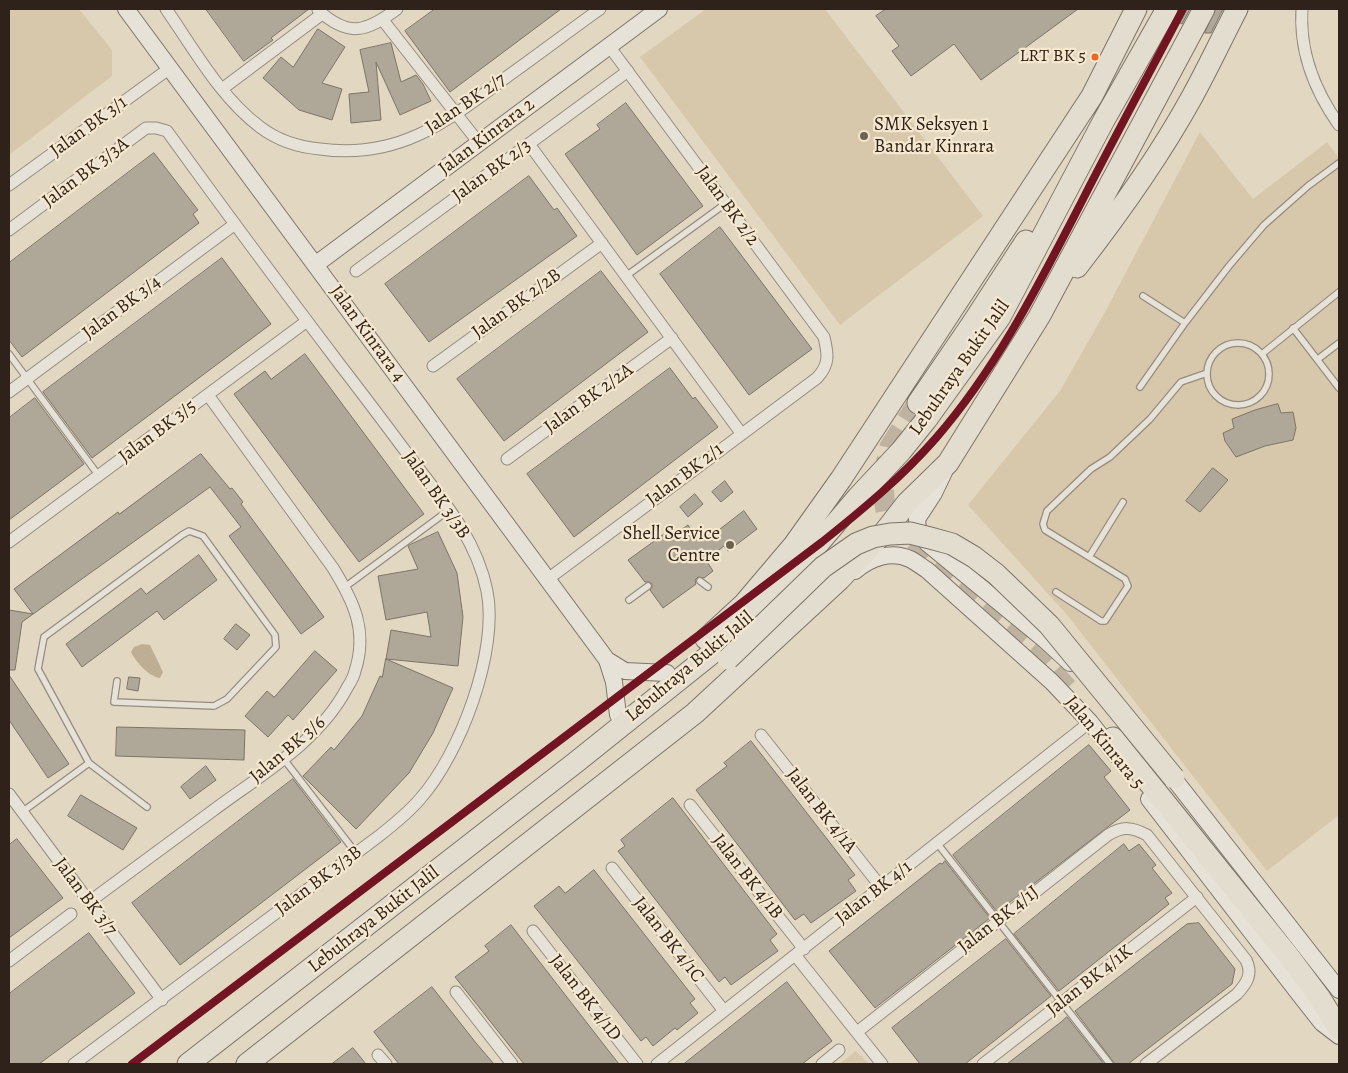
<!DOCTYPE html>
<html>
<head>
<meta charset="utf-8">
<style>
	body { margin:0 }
	#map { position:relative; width:1348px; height:1073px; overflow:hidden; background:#e2d7c1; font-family:Alegreya,serif }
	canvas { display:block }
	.frame { position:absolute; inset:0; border:10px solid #2e221a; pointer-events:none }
</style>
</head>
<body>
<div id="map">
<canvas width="1348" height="1073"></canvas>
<div class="frame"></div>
</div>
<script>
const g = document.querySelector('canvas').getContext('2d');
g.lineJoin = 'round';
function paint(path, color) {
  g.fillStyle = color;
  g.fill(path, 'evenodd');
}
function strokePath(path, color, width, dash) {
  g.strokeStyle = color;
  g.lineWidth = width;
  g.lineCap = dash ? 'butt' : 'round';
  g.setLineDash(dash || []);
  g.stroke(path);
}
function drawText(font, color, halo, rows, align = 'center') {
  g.font = font + ' Alegreya,serif';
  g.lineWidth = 4.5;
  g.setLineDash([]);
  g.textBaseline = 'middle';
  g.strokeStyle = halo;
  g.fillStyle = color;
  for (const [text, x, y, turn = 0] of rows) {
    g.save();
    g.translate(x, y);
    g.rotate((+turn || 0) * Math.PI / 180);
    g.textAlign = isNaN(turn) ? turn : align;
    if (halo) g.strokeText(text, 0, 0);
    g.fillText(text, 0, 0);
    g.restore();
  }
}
paint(new Path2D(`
	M 9,9 L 79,9 L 112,50 L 112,76 L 9,155 Z
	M 706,9 L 825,9 L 983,216 L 840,325 L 640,57 Z
	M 1200,132 L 1253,199 L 1327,142 L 1339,158 L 1339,815 L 1267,871 L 1068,616 L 968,505 L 1060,391 L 1105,312 Z
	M 856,1051 L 869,1064 L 839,1064 Z`), '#d8c8ab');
paint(new Path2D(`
	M 142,644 L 150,645 L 163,672 L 160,678 C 149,677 136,662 131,652 L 134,647 Z`), '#beae93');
const building = new Path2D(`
	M 206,9 L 309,9 L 271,38 L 273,40 L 244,61 Z
	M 435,9 L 561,9 L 450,92 L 405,31 Z
	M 886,9 L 1078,9 L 981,80 L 954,44 L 911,76 L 892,51 L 899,46 L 876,16 Z
	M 1179,9 L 1190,9 L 1182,24 L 1175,20 Z
	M 1216,9 L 1223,9 L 1211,33 L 1205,33 Z
	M 318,29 L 345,47 L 322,83 L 342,89 L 332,120 L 299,110 L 263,78 L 281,57 L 293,67 Z
	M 391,43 L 401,82 L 416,75 L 423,84 L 431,101 L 400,115 L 376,62 L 381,120 L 351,123 L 349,94 L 369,92 L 360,50 Z
	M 626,103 L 703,206 L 637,255 L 565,154 L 600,129 L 597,125 Z
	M 154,153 L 198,210 L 193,214 L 199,223 L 22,357 L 9,340 L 9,263 Z
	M 529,176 L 554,210 L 557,208 L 577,236 L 429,342 L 385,284 Z
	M 720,227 L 812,349 L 749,395 L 660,274 Z
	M 222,258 L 271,324 L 92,458 L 43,392 Z
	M 601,271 L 648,332 L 504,441 L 457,379 Z
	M 305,354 L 424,514 L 359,562 L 234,394 L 265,371 L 271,379 Z
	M 670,368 L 693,399 L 695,397 L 718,427 L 574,537 L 527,474 Z
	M 35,398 L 84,464 L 9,520 L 9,418 Z
	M 1278,404 L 1281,413 L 1293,412 L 1296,428 L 1293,440 L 1265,446 L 1236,457 L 1225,441 L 1223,433 L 1234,428 L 1232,419 L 1255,410 Z
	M 201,454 L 230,489 L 232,488 L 243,502 L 241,504 L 324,617 L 301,634 L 229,536 L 241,527 L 210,487 L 22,622 L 15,670 L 9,670 L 9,610 L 33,614 L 14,589 L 118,512 L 119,514 Z
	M 1213,468 L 1228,480 L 1200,512 L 1186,501 Z
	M 725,481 L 733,492 L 721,502 L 712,492 Z
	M 695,494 L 703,504 L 688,517 L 680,507 Z
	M 744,511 L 757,529 L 728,551 L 724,546 L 706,560 L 713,571 L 704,578 L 698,577 L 695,580 L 696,584 L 663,608 L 650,590 L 652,587 L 652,584 L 649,582 L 645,582 L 628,560 L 664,534 L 668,539 L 688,525 L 696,537 L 709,528 L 713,534 Z
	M 438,532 L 457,573 L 463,617 L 458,666 L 386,659 L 391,630 L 431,637 L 427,612 L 386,620 L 378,576 L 418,569 L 408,546 Z
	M 199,555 L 217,580 L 164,620 L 157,611 L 82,667 L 66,644 L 141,588 L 146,594 Z
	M 236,624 L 250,635 L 237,650 L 224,639 Z
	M 315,651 L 337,670 L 293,720 L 288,715 L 268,737 L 245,716 L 267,691 L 274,697 Z
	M 386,659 L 453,688 L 433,733 L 409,773 L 356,829 L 303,776 L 331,747 L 334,750 L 362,716 L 380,676 L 382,677 Z
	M 9,675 L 69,764 L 48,778 L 9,720 Z
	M 129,677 L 140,678 L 138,691 L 127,689 Z
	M 117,727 L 245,730 L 244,760 L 116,756 Z
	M 751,741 L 855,875 L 848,880 L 856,891 L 811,923 L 804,914 L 795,920 L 696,790 L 727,766 L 724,763 Z
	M 1089,745 L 1111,771 L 1104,777 L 1130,810 L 997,912 L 953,855 Z
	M 206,766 L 216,780 L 190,799 L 181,787 Z
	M 293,779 L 341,842 L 180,965 L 132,903 Z
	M 81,795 L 137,828 L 123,850 L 68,816 Z
	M 673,798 L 777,934 L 770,940 L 778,951 L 731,985 L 725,977 L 719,982 L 618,851 L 625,846 L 621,840 Z
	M 17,839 L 63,898 L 9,938 L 9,845 Z
	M 1124,844 L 1129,851 L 1139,844 L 1156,865 L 1152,868 L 1172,893 L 1165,898 L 1169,904 L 1059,991 L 1014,934 Z
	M 945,861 L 990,918 L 875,1008 L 829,951 L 940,863 L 942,864 Z
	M 594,870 L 695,999 L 690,1003 L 698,1013 L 677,1030 L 675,1028 L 653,1046 L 646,1037 L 641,1041 L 534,906 L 559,886 L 565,893 Z
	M 1199,923 L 1235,969 L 1232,984 L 1128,1064 L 1115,1064 L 1075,1011 L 1187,924 Z
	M 511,925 L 608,1050 L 619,1064 L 524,1064 L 455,977 L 489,951 L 485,946 Z
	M 89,933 L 135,993 L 39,1064 L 9,1064 L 9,994 Z
	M 1006,939 L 1051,996 L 965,1064 L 920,1064 L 892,1028 Z
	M 787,982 L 832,1041 L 802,1064 L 684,1064 Z
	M 432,987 L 476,1043 L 494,1064 L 399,1064 L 374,1032 Z
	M 1067,1017 L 1104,1064 L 1007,1064 L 1061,1022 Z
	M 353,1048 L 366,1064 L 332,1064 Z`);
paint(building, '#afa798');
strokePath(building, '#7c7468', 1);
strokePath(new Path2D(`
	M 918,403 L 890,447 L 883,477 L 884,499 L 888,521 L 906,543 L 1037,655 L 1069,690`), '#beb3a0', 21, [21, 11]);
const lane = new Path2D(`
	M 626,276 L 725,204
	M 1143,296 L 1185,323
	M 1293,328 L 1339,388
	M1207 374a31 31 0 1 1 62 0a31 31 0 1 1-62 0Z
	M 9,354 L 99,476
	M 1262,354 L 1339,292
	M 1318,359 L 1339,343
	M 1140,387 L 1185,323 L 1229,266 L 1264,225 L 1308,186 L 1339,163
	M 1089,557 L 1123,502
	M 700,581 L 708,587
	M 345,587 L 449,510
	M 1056,592 L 1101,621 L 1105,621 L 1128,586 L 1125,579 L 1045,530 L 1043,524 L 1047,511 L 1091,469 L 1110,457 L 1150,419 L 1181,382 L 1207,373
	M 629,600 L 648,586
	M 117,681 L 114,702 L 214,706 L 227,699 L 276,647 L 275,635 L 203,536 L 189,531 L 182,535 L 44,637 L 38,669 L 89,763 L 147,807
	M 283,758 L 356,853
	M 22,812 L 89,763
	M 937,843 L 1110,1064`);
const street = new Path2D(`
	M 166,9 C 194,49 220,97 260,127 C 277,140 299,147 320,149 C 399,160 448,121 508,76 C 539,54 569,31 600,9
	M 1302,9 C 1299,52 1315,91 1339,125
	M 318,10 C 349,38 366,32 397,9
	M 382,19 L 479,143
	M 222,89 L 322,14
	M 529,144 L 741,433
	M 9,185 L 170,68
	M 9,230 L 146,128 L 156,128 L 167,131 C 224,210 282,288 341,366 C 365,397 389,429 412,460 C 443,500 477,540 487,591 C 499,651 460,754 420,799 C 408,813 393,825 379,836 L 74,1064
	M 356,271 L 628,71
	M 433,366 L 602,243
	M 9,392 L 235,224
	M 507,459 L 672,338
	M 9,542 L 307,321
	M 548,579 L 817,378 C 830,364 828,354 824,337 L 609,46
	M 761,735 L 881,887
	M 9,794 L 162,1000
	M 690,805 L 804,949
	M 612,868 L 724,1011
	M 89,902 C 130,872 170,842 211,812 C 259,776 318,743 347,688 C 350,683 354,677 355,671 C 368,631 354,602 333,568 L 208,395
	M 533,931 L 637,1064
	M 795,955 L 882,1064
	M 9,961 L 71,914
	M 456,992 L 512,1064
	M 857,1032 L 1108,835 C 1123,826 1132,827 1147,835 L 1246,960 C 1253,974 1247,983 1237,994 L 1146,1064
	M 378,1055 L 386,1064
	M 657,1064 L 1090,722
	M 822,1064 L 839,1050
	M 983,1064 L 1197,897`);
const secondary = new Path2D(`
	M 126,9 L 607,660 L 614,682 L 618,715
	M 315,265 L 659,9
	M 944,472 L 934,493 L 917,519 L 918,529 L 927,543 L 1045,640 L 1070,663
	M 855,571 C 870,558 891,550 910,559 C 916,562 922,567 927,570 L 1052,682 L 1090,722 L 1116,755
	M 607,660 L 625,671 L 667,673
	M 1167,770 L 1339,990
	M 1149,799 L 1300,995 L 1322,1023 L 1339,1036`);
const highway = new Path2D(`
	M 1077,267 C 1119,213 1159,157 1192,97 C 1208,68 1222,38 1237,9
	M 918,403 L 972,324 L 1026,241
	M 706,639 L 744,604 L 794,545 L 841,479 L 1092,96 L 1136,9
	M 1113,738 L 1287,954 L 1320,998 L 1339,1029
	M 188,1064 L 575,763 L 711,654 L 778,591 L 858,497 L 901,451 L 926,420 L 1000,317 L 1104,120 L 1167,9
	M 247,1064 L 695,713 L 840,579 L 886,530 L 907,503 L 948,463 L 1039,317 L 1204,9`);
strokePath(lane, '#948c80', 8);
strokePath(street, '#948c80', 13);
strokePath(secondary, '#7c7468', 18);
strokePath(highway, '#7c7468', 23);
strokePath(lane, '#e7e2d7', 5.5);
strokePath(street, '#e7e2d7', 11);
strokePath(secondary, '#e7e2d7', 16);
strokePath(highway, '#e3ddd0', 21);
const highwayBridge = new Path2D(`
	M 728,659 L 823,567 L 856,544 L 873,537 L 890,534 L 910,533 L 930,538 L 952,544 L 974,557 L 996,574 L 1049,625 L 1174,778`);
strokePath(highwayBridge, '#7c7468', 23, []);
strokePath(highwayBridge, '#e3ddd0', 21);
strokePath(new Path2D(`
	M 132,1064 L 822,542 C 862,510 902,477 936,438 C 997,368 1039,284 1081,203 C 1114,138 1149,74 1183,9`), '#721422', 8);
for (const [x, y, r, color] of [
	[1095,57,4.5,"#f26522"],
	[864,136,5,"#6d6154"],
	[730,545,5,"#6d6154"]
]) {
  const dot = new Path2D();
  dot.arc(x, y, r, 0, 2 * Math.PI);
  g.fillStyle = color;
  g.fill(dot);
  strokePath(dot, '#f5e8ce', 2);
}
drawText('18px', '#2e221a', '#f5e8ce', [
	["LRT BK 5",1086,57]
], 'right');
drawText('19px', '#2e221a', '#f5e8ce', [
	["Jalan BK 2/7",466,104,-34],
	["Jalan BK 3/1",89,127,-36],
	["Jalan Kinrara 2",487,137,-37],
	["Jalan BK 2/3",492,171,-36],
	["Jalan BK 3/3A",86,173,-37],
	["Jalan BK 2/2",727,206,54],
	["Jalan BK 2/2B",517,304,-36],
	["Jalan BK 3/4",122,308,-37],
	["Jalan Kinrara 4",367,334,54],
	["Lebuhraya Bukit Jalil",960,368,-55],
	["Jalan BK 2/2A",589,399,-36],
	["Jalan BK 3/5",158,432,-37],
	["Jalan BK 2/1",685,475,-37],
	["Jalan BK 3/3B",436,495,55],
	["Lebuhraya Bukit Jalil",690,667,-40],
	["Jalan Kinrara 5",1104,743,51],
	["Jalan BK 3/6",288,750,-40],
	["Jalan BK 4/1A",821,811,52],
	["Jalan BK 4/1B",747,877,52],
	["Jalan BK 3/3B",319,881,-37],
	["Jalan BK 4/1",874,893,-38],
	["Jalan BK 3/7",85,897,53],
	["Lebuhraya Bukit Jalil",374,920,-38],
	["Jalan BK 4/1J",999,920,-38],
	["Jalan BK 4/1C",668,940,52],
	["Jalan BK 4/1K",1090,981,-38],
	["Jalan BK 4/1D",585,998,52]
]);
drawText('19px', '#2e221a', '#f5e8ce', [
	["SMK Seksyen 1",874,125],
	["Bandar Kinrara",874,147],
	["Shell Service",720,534,"right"],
	["Centre",720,556,"right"]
], 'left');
</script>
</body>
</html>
